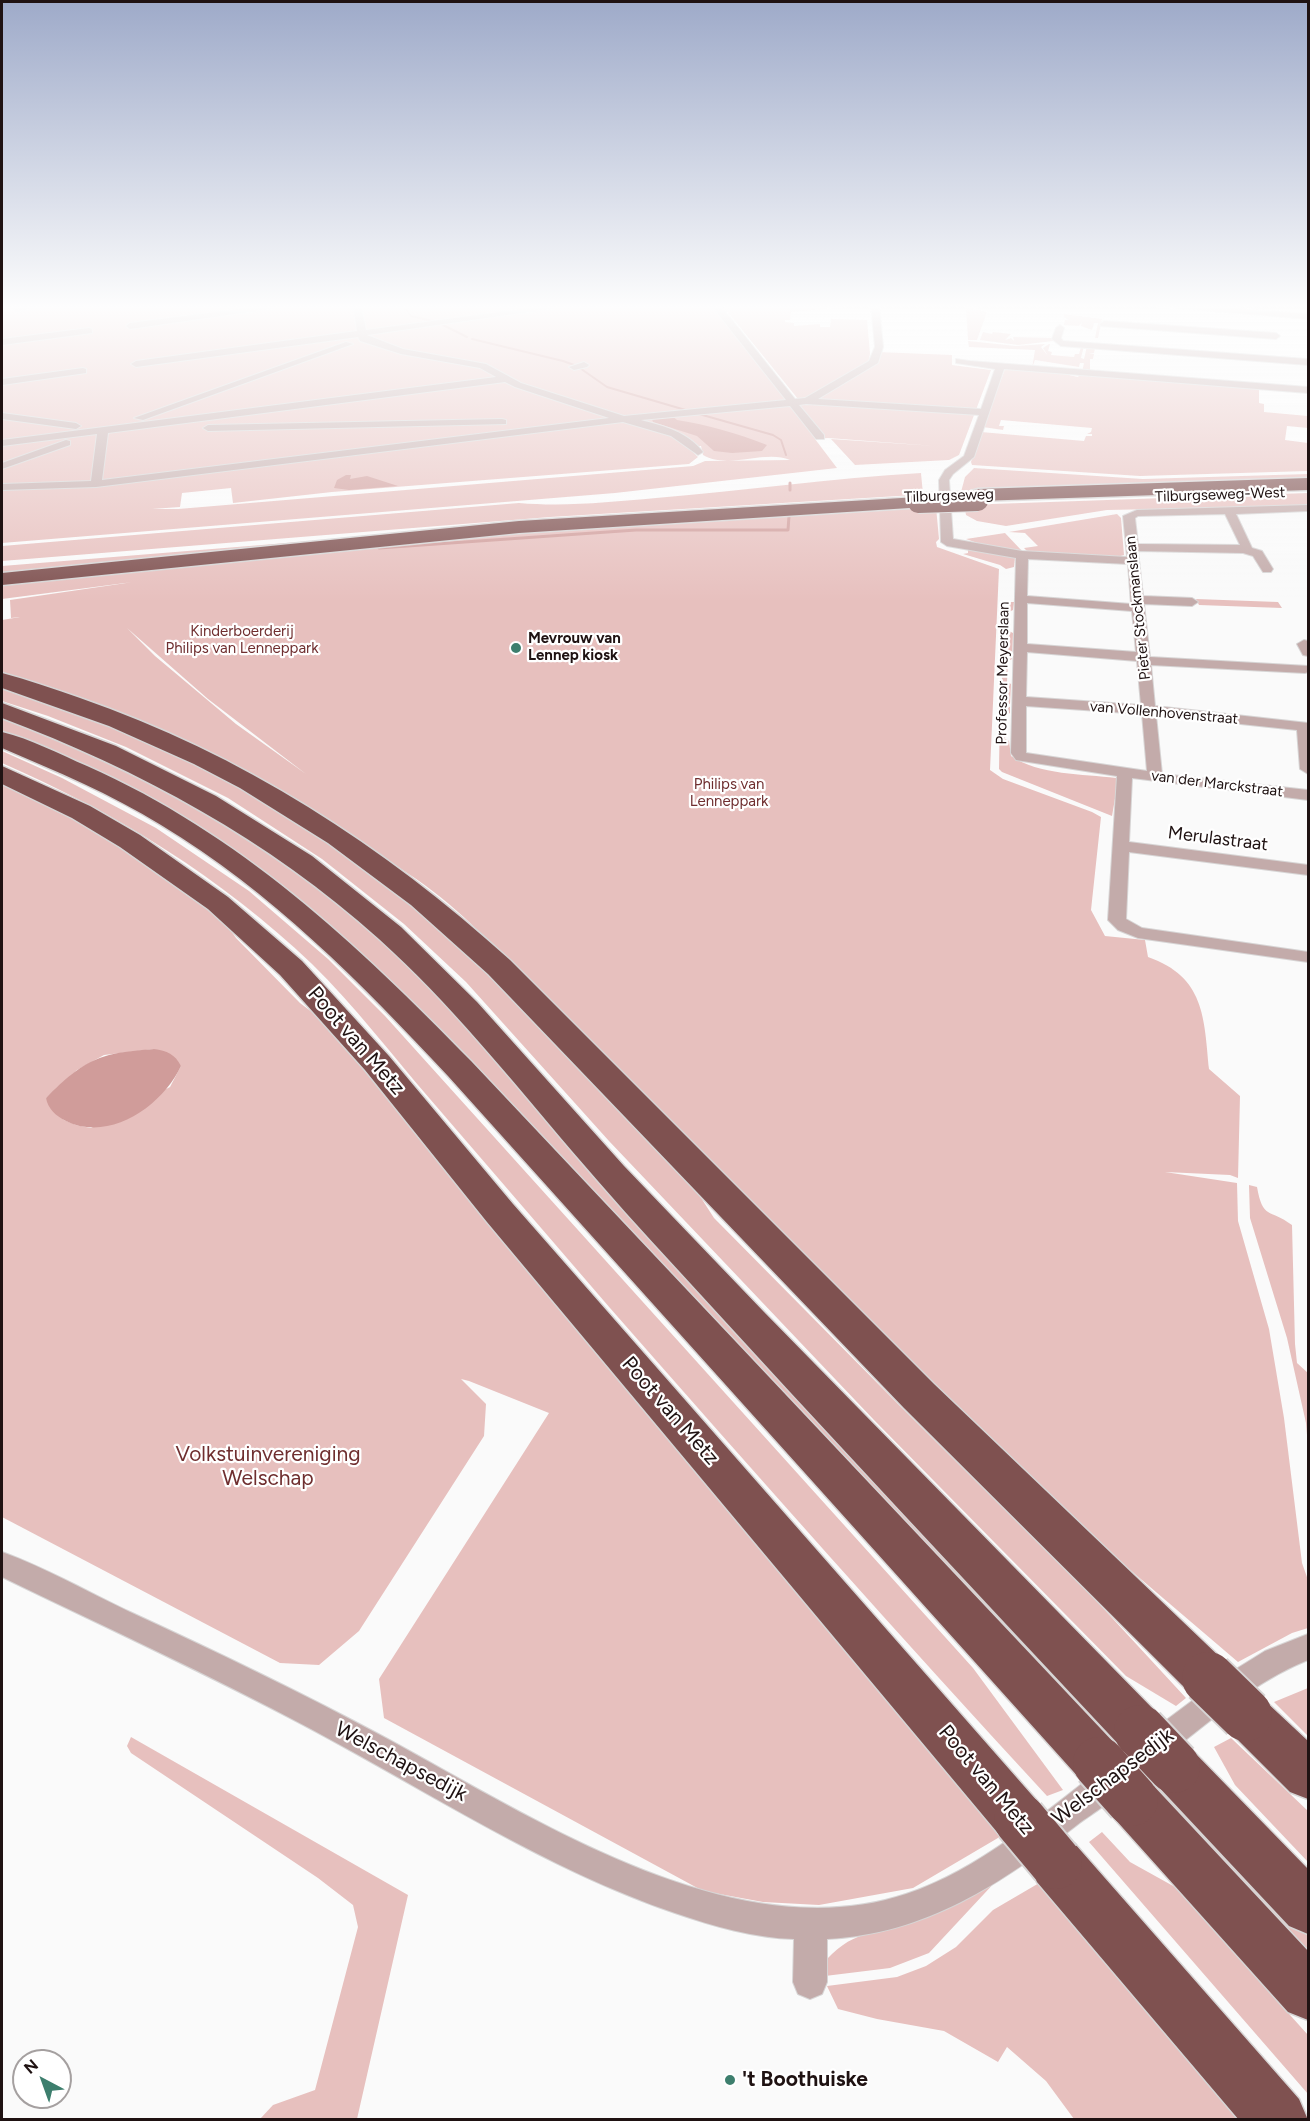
<!DOCTYPE html>
<html>
<head>
<meta charset="utf-8">
<style>
	body { margin:0 }
	#map { position:relative; width:1310px; height:2121px; overflow:hidden; background:#fafafa; font-family:Figtree,sans-serif }
	canvas { display:block }
	.frame { position:absolute; inset:0; border:3px solid #1f1212; pointer-events:none }
	.north { position:absolute; left:12px; top:2049px; width:60px; height:60px; box-sizing:border-box; background:#fff; border:2px solid #a5a0a0; border-radius:50%; rotate:319deg; font-size:16px; font-weight:700; line-height:24px; text-align:center; color:#1f1212 }
	.north::after { content:''; display:block; margin:auto; width:21px; height:27px; background:#3d7e6d; clip-path:polygon(50% 0,100% 100%,50% 72%,0 100%) }
</style>
</head>
<body>
<div id="map">
<canvas width="1310" height="2121"></canvas>
<div class="frame"></div>
<div class="north">N</div>
</div>
<script>
const g = document.querySelector('canvas').getContext('2d');
g.lineJoin = 'round';
function paint(path, color) {
  g.fillStyle = color;
  g.fill(path, 'evenodd');
}
function strokePath(path, color, width, dash) {
  g.strokeStyle = color;
  g.lineWidth = width;
  g.lineCap = dash ? 'butt' : 'round';
  g.setLineDash(dash || []);
  g.stroke(path);
}
function drawText(font, color, halo, rows, align = 'center') {
  g.font = font + ' Figtree,sans-serif';
  g.lineWidth = 4.5;
  g.setLineDash([]);
  g.textBaseline = 'middle';
  g.strokeStyle = halo;
  g.fillStyle = color;
  for (const [text, x, y, turn = 0] of rows) {
    g.save();
    g.translate(x, y);
    g.rotate((+turn || 0) * Math.PI / 180);
    g.textAlign = isNaN(turn) ? turn : align;
    if (halo) g.strokeText(text, 0, 0);
    g.fillText(text, 0, 0);
    g.restore();
  }
}
paint(new Path2D(`
	M 2,305 L 719,305 L 796,400 L 813,400 L 872,367 L 876,364 L 878,352 L 952,355 L 952,365 L 991,370 L 959,455 L 949,460 L 855,465 L 831,439 L 935,446 L 828,438 L 815,439 L 837,468 L 615,493 L 2,543 ZM 701,446 L 703,455 C 729,470 765,449 790,460 L 705,461 L 693,466 L 178,509 L 152,509 L 180,507 L 182,493 L 231,488 L 233,503 L 332,492 L 689,464 L 698,457 L 688,447 Z
	M 722,305 L 866,305 L 791,312 L 790,320 L 785,320 L 785,322 L 794,323 L 794,326 L 820,324 L 820,327 L 830,327 L 831,319 L 867,320 L 870,354 L 868,363 L 803,399 L 798,399 Z
	M 966,305 L 979,305 L 977,308 L 972,309 L 987,312 L 977,340 L 968,340 Z
	M 1064,314 L 1102,319 L 1098,338 L 1095,338 L 1098,323 L 1094,323 L 1092,330 L 1081,326 L 1082,322 L 1079,326 L 1064,325 L 1065,320 L 1069,320 L 1064,317 Z
	M 983,332 L 992,334 L 993,332 L 1011,334 L 1005,340 L 1011,338 L 1014,341 L 1013,337 L 1053,338 L 1053,341 L 1018,345 L 980,340 Z
	M 968,341 L 1016,346 L 1045,344 L 1041,347 L 1048,356 L 1043,348 L 1049,344 L 1064,344 L 1050,344 L 1048,351 L 1052,352 L 1051,355 L 1074,357 L 1075,354 L 1079,354 L 1081,347 L 1084,346 L 1081,358 L 1084,359 L 1087,346 L 1095,348 L 1094,353 L 1089,353 L 1094,354 L 1093,359 L 1090,359 L 1090,372 L 1082,372 L 1084,363 L 1080,363 L 1079,367 L 1035,360 L 1032,368 L 1035,350 L 969,347 Z
	M 1005,369 L 1075,374 L 1069,375 L 1078,377 L 1080,374 L 1308,391 L 1259,389 L 1259,403 L 1264,404 L 1264,412 L 1308,416 L 1308,428 L 1287,426 L 1285,440 L 1308,443 L 1308,471 L 1140,476 L 972,465 L 971,462 L 981,432 L 1084,441 L 1086,436 L 1092,436 L 1092,434 L 1087,434 L 1091,432 L 1092,428 L 1001,420 L 999,426 L 1004,426 L 1003,430 L 983,427 Z
	M 974,468 L 1143,479 L 1308,474 L 1308,481 L 961,492 L 965,477 Z
	M 921,473 L 923,494 L 915,495 L 550,517 L 2,561 L 2,546 L 519,503 C 565,507 610,502 656,498 C 744,491 832,478 921,473 Z
	M 1308,493 L 1308,506 L 1107,510 L 1006,526 L 977,521 L 966,515 L 964,505 Z
	M 936,507 L 939,539 L 936,542 L 937,547 L 999,569 L 990,770 L 1003,779 L 1092,812 L 1101,817 L 1091,910 L 1105,936 L 1145,940 L 1148,957 C 1205,977 1204,1018 1209,1069 L 1240,1096 L 1238,1178 L 1230,1175 L 1165,1172 L 1237,1183 L 1238,1221 L 1269,1329 L 1284,1418 L 1302,1563 L 1308,1580 L 1308,1628 L 1292,1633 L 1238,1662 L 1129,1569 L 930,1387 L 508,964 C 470,918 431,886 380,856 L 80,701 L 2,675 L 2,620 L 20,617 L 11,618 L 10,600 L 133,582 L 2,599 L 2,582 L 474,533 ZM 127,628 L 208,699 L 306,774 L 236,724 L 155,656 Z
	M 1117,514 L 1121,518 L 1124,555 L 1117,557 L 1027,551 L 1024,548 L 1038,546 L 1025,533 L 1009,532 Z
	M 521,524 L 2,577 L 2,566 Z
	M 1005,533 L 1022,551 L 980,544 L 966,539 Z
	M 968,549 L 1012,557 L 1015,558 L 1014,567 L 1006,569 L 1000,565 L 963,554 L 968,553 Z
	M 1196,599 L 1278,602 L 1282,608 L 1199,605 Z
	M 1005,602 L 1014,602 L 1013,610 L 1009,612 L 1009,631 L 1013,633 L 1012,659 L 1008,661 L 1007,682 L 1011,684 L 1010,704 L 1001,703 Z
	M 2,686 L 68,707 L 249,788 L 344,849 L 490,971 L 687,1176 L 714,1218 L 900,1406 L 1090,1594 L 1186,1698 L 1176,1706 L 1126,1676 L 874,1420 L 609,1141 L 466,982 L 404,924 L 322,859 L 228,798 L 126,747 L 48,716 L 2,701 Z
	M 1000,706 L 1010,707 L 1010,713 L 1006,715 L 1005,739 L 1009,741 L 1011,756 C 1039,775 1083,774 1116,778 L 1118,781 L 1112,816 L 1002,772 L 999,769 Z
	M 2,717 L 29,726 L 149,778 L 297,869 L 378,935 L 436,991 L 1127,1739 L 1114,1751 L 411,1002 C 368,960 324,917 276,880 C 259,866 238,855 220,842 C 151,797 80,757 2,731 Z
	M 2,751 L 62,778 L 156,828 L 249,891 L 328,959 L 385,1016 L 973,1668 L 1063,1790 L 1047,1796 C 899,1636 754,1472 610,1308 C 550,1238 490,1169 430,1099 C 391,1054 355,1006 312,964 C 222,878 115,812 2,763 Z
	M 2,780 L 73,815 L 218,912 L 236,938 L 300,1003 L 333,1028 L 1003,1835 L 913,1888 L 819,1905 L 763,1902 L 703,1891 L 384,1718 L 379,1679 L 549,1413 L 469,1381 L 461,1379 L 486,1404 L 484,1436 L 359,1631 L 319,1665 L 280,1663 L 2,1517 ZM 154,1049 L 181,1066 L 170,1087 L 91,1128 L 76,1125 L 64,1120 L 46,1098 L 77,1070 L 104,1055 Z
	M 1249,1185 L 1257,1187 C 1263,1220 1269,1208 1292,1225 L 1295,1344 L 1297,1363 L 1308,1373 L 1308,1447 L 1306,1423 L 1287,1338 L 1250,1218 Z
	M 1308,1688 L 1308,1736 L 1274,1702 Z
	M 131,1737 L 408,1895 L 357,2119 L 260,2119 L 273,2105 L 315,2090 L 358,1927 L 353,1905 L 318,1878 L 131,1753 L 127,1746 Z
	M 1231,1738 L 1308,1811 L 1308,1862 L 1235,1785 L 1214,1747 Z
	M 1167,1781 L 1308,1930 L 1308,1962 L 1152,1792 Z
	M 1102,1832 L 1130,1862 L 1175,1887 L 1308,2035 L 1308,2094 L 1089,1842 Z
	M 1046,1879 L 1240,2119 L 1074,2119 L 1046,2081 L 1007,2047 L 998,2062 L 944,2031 L 877,2019 L 838,2009 L 827,1986 L 897,1977 L 926,1966 L 956,1947 L 993,1910 Z
	M 997,1880 L 929,1953 L 890,1968 L 825,1976 L 826,1960 C 858,1926 876,1937 913,1922 C 942,1910 969,1895 997,1880 Z`), '#e7c0be');
paint(new Path2D(`
	M 672,416 L 677,420 C 708,425 737,433 767,445 L 762,451 L 732,453 L 714,451 L 697,436 L 653,422 L 652,419 Z
	M 346,475 L 351,475 L 350,479 L 367,476 L 398,486 L 349,490 L 334,488 L 337,480 Z
	M 154,1049 C 167,1051 175,1054 181,1066 C 163,1105 110,1143 66,1121 C 56,1116 48,1109 46,1098 C 85,1059 99,1053 154,1049 Z`), '#d09c9a');
strokePath(new Path2D(`
	M 403,305 L 411,316 L 437,322
	M 441,324 L 467,337
	M 472,339 L 563,361 L 577,366 L 607,387 L 689,411
	M 699,414 L 773,435 L 781,440 L 786,455`), '#d09c9a', 2);
strokePath(new Path2D(`
	M 790,483 L 790,490
	M 379,548 L 636,530 L 788,530 L 789,516`), '#d09c9a', 3);
const street = new Path2D(`
	M 7,305 L 32,305 L 33,307 L 17,312 Z
	M 270,305 L 297,305 L 130,329 L 126,326 L 130,323 Z
	M 353,305 L 361,305 L 366,330 L 551,305 L 577,305 L 367,335 L 403,349 L 486,364 L 521,383 L 624,416 L 786,400 L 711,305 L 720,305 L 795,399 L 805,398 L 869,361 L 875,347 L 871,305 L 879,305 L 883,347 L 878,363 L 818,399 L 981,409 L 995,369 L 956,363 L 956,359 L 970,361 L 1308,387 L 1308,393 L 1004,369 L 974,457 L 953,474 L 949,480 L 953,539 L 1022,551 L 1127,557 L 1123,516 L 1137,510 L 1308,505 L 1308,511 L 1236,514 L 1252,548 L 1262,551 L 1273,569 L 1271,572 L 1263,572 L 1253,556 L 1243,553 L 1138,551 L 1143,596 L 1192,598 L 1198,602 L 1192,606 L 1144,604 L 1150,657 L 1308,666 L 1308,672 L 1305,673 L 1151,665 L 1155,706 L 1308,723 L 1308,774 L 1300,769 L 1297,730 L 1156,715 L 1162,774 L 1308,790 L 1308,800 L 1132,778 L 1129,842 L 1308,865 L 1308,875 L 1129,852 L 1126,919 L 1142,928 L 1308,952 L 1308,962 L 1138,938 L 1118,930 L 1108,920 L 1117,776 L 1016,760 L 1011,753 L 1016,558 L 947,546 L 941,542 L 939,480 L 945,470 L 964,456 L 979,415 L 806,404 L 799,405 L 824,435 L 824,439 L 816,439 L 790,406 L 641,420 C 664,426 688,432 703,452 L 698,455 L 671,436 L 623,422 L 96,487 L 2,490 L 2,484 L 91,481 L 97,434 L 2,446 L 2,440 L 496,377 L 480,368 L 401,354 L 360,341 L 358,337 L 136,367 L 131,364 L 136,361 L 357,331 ZM 505,382 L 515,387 L 609,418 L 102,480 L 108,433 ZM 1225,514 L 1240,545 L 1138,544 L 1135,518 L 1138,516 ZM 1028,559 L 1128,564 L 1131,604 L 1027,596 ZM 1027,603 L 1132,611 L 1136,652 L 1027,644 ZM 1027,652 L 1137,661 L 1141,705 L 1026,697 ZM 1026,706 L 1142,714 L 1147,771 L 1026,753 Z
	M 1145,305 L 1188,305 L 1308,314 L 1308,319 Z
	M 1104,321 L 1276,333 L 1280,336 L 1276,339 L 1101,326 L 1100,324 Z
	M 1060,325 L 1064,328 L 1061,338 L 1063,341 L 1308,359 L 1308,365 L 1061,346 L 1052,339 L 1056,328 Z
	M 89,328 L 92,329 L 92,333 L 2,345 L 2,339 Z
	M 346,342 L 353,344 L 143,420 L 134,418 Z
	M 584,362 L 589,365 L 587,367 L 574,370 L 569,367 Z
	M 83,368 L 86,369 L 86,373 L 2,385 L 2,379 Z
	M 2,413 L 76,423 L 81,426 L 76,429 L 2,419 Z
	M 502,419 L 506,420 L 506,424 L 208,431 L 203,428 L 208,425 Z
	M 66,440 L 70,441 L 70,445 L 2,469 L 2,463 Z
	M 1304,640 L 1308,641 L 1308,656 L 1303,655 L 1297,644 Z
	M 2,1552 C 46,1568 88,1592 130,1612 C 215,1651 300,1692 382,1736 C 529,1815 733,1952 906,1894 C 979,1870 1042,1814 1101,1769 L 1112,1764 L 1123,1769 L 1127,1779 C 1119,1799 1094,1812 1077,1825 C 1001,1884 926,1934 827,1939 L 827,1982 L 822,1994 L 810,1999 L 798,1994 L 793,1982 L 794,1939 C 754,1938 713,1926 675,1913 C 546,1869 431,1793 311,1729 C 210,1675 105,1627 2,1577 Z
	M 1308,1634 L 1308,1660 C 1255,1681 1211,1721 1165,1756 L 1155,1760 L 1145,1756 L 1140,1746 L 1145,1736 L 1228,1674 L 1265,1651 Z`);
const highway = new Path2D(`
	M 1308,478 L 1308,490 L 978,501 L 971,499 L 969,495 L 971,491 L 978,489 Z
	M 918,497 L 925,499 L 928,503 L 925,507 L 519,533 L 2,585 L 2,573 L 519,521 Z
	M 2,673 C 28,680 54,689 80,698 C 242,754 384,846 510,960 L 934,1384 L 1225,1662 L 1232,1678 L 1225,1694 L 1208,1700 L 1191,1694 L 904,1408 L 488,974 L 411,905 L 328,843 L 240,788 L 194,764 L 109,726 L 2,688 Z
	M 2,703 L 116,746 L 216,796 L 312,856 L 401,927 L 477,1002 L 624,1166 L 764,1312 L 1158,1714 L 1165,1731 L 1158,1748 L 1140,1755 L 1122,1748 C 974,1590 826,1432 680,1272 C 643,1232 607,1192 572,1151 C 510,1078 450,1003 379,939 C 269,840 140,770 2,718 Z
	M 2,732 C 31,739 59,754 87,766 C 240,834 356,943 471,1061 L 1117,1746 L 1124,1763 L 1117,1780 L 1099,1787 L 1081,1780 L 448,1076 C 361,983 271,891 161,825 C 111,794 56,771 2,748 Z
	M 2,766 L 90,806 L 140,835 L 228,897 L 302,961 L 389,1056 L 513,1204 L 1038,1802 L 1046,1820 L 1038,1838 L 1020,1846 L 1002,1838 L 487,1222 L 365,1070 L 280,975 L 208,909 L 120,847 L 72,818 L 2,784 Z
	M 1246,1692 L 1263,1699 L 1308,1741 L 1308,1799 L 1290,1792 L 1229,1731 L 1221,1715 L 1229,1699 Z
	M 1174,1743 L 1192,1750 L 1308,1869 L 1308,1934 L 1289,1926 L 1156,1784 L 1149,1767 L 1156,1750 Z
	M 1132,1775 L 1150,1782 L 1308,1951 L 1308,2020 L 1288,2012 L 1114,1818 L 1106,1800 L 1114,1782 Z
	M 1056,1836 L 1075,1844 L 1299,2099 L 1308,2120 L 1239,2120 L 1037,1882 L 1029,1863 L 1037,1844 Z`);
strokePath(street, '#d7d5d5', 2);
strokePath(highway, '#d7d5d5', 3);
paint(street, '#c3abaa');
paint(highway, '#7f5150');
const highwayBridgeFar1 = new Path2D(`
	M 918,503 L 978,501`);
const highwayBridge = new Path2D(`
	M 1208,1678 L 1246,1715
	M 1140,1731 L 1174,1767
	M 1099,1763 L 1132,1800
	M 1020,1820 L 1056,1863`);
strokePath(highwayBridgeFar1, '#d7d5d5', 22, []);
strokePath(highwayBridge, '#d7d5d5', 56, []);
strokePath(highwayBridgeFar1, '#7f5150', 20);
strokePath(highwayBridge, '#7f5150', 52);
const sky = g.createLinearGradient(0, 0, 0, 602);
sky.addColorStop(0, '#9eaac9');
sky.addColorStop(0.51, '#fdfdfd');
sky.addColorStop(1, '#fdfdfd00');
g.fillStyle = sky;
g.fillRect(0, 0, 1310, 602);
for (const [x, y, r, color] of [
	[516,648,6,"#3d7e6d"],
	[730,2080,6,"#3d7e6d"]
]) {
  const dot = new Path2D();
  dot.arc(x, y, r, 0, 2 * Math.PI);
  g.fillStyle = color;
  g.fill(dot);
  strokePath(dot, '#fff', 2);
}
drawText('15px', '#1f1212', '#fff', [
	["Tilburgseweg-West",1220,495,-2],
	["Tilburgseweg",949,496,-2],
	["Pieter Stockmanslaan",1138,608,-96],
	["Professor Meyerslaan",1003,673,-89],
	["van Vollenhovenstraat",1164,713,5],
	["van der Marckstraat",1217,784,7]
]);
drawText('15px', '#6f2e2f', '#fff', [
	["Kinderboerderij",242,632],
	["Philips van Lenneppark",242,649],
	["Philips van",729,785],
	["Lenneppark",729,802]
]);
drawText('bold 15px', '#1f1212', '#fff', [
	["Mevrouw van",528,639],
	["Lennep kiosk",528,656]
], 'left');
drawText('18px', '#1f1212', '#fff', [
	["Merulastraat",1218,839,7]
]);
drawText('21px', '#1f1212', '#fff', [
	["Poot van Metz",356,1041,49],
	["Poot van Metz",670,1411,49],
	["Welschapsedijk",401,1762,28],
	["Welschapsedijk",1113,1777,-37],
	["Poot van Metz",986,1780,50]
]);
drawText('21px', '#6f2e2f', '#fff', [
	["Volkstuinvereniging",268,1455],
	["Welschap",268,1479]
]);
drawText('bold 21px', '#1f1212', '#fff', [
	["'t Boothuiske",742,2080]
], 'left');
</script>
</body>
</html>
